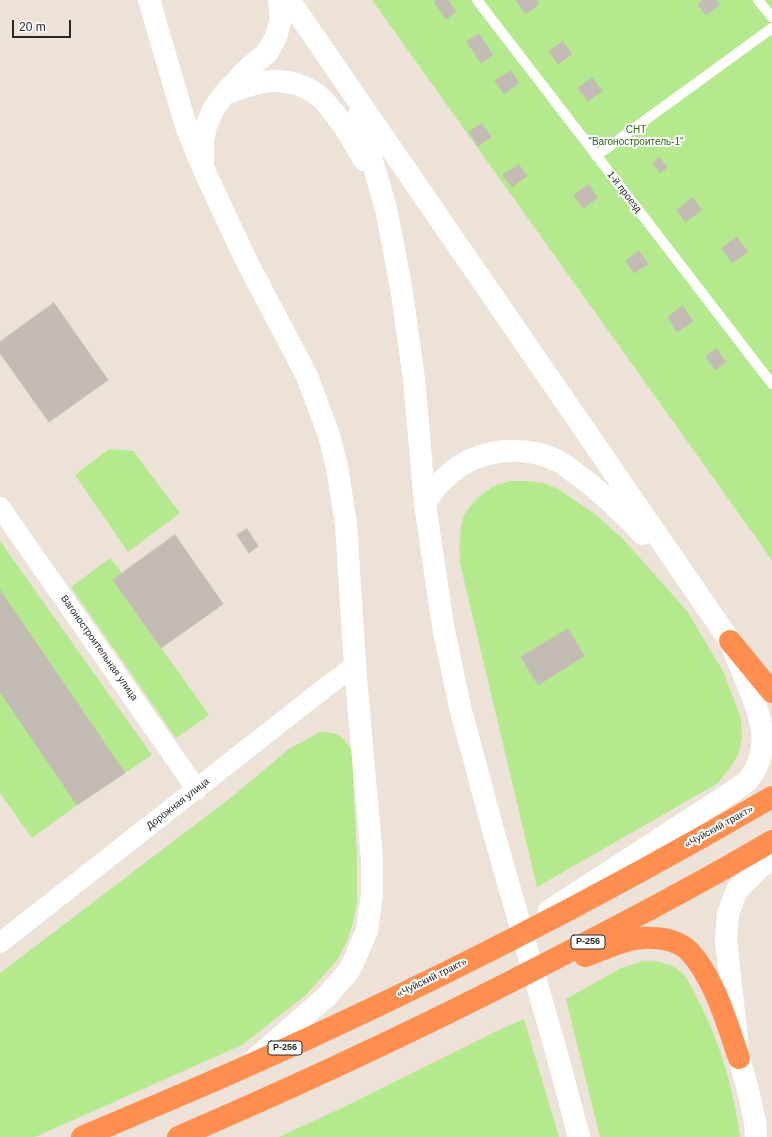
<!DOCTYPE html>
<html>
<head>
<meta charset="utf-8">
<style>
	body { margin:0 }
	#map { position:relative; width:772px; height:1137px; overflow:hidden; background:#ece2d8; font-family:Helvetica,sans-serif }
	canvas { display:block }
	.scale { position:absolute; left:12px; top:20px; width:59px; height:18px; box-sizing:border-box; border:2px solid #282828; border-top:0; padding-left:5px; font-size:12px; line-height:14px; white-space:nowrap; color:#282828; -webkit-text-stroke:3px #fff; paint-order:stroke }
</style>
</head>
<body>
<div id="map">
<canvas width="772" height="1137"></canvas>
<div class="scale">20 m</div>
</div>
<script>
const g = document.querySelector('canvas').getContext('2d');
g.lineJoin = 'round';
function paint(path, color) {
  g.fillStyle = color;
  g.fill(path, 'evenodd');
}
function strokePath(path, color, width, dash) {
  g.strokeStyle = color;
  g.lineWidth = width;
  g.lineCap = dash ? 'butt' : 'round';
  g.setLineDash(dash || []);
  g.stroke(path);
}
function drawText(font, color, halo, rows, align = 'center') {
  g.font = font + ' Helvetica,sans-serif';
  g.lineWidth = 4;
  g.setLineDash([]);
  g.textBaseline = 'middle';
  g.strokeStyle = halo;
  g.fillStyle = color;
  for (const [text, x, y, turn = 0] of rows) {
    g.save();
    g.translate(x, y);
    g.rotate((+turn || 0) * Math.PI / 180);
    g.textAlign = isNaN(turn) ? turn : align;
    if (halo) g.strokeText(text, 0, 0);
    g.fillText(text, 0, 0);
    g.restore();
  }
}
paint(new Path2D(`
	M 372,0 L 772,0 L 772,560 Z
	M 109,449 L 133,451 L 180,513 L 128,552 L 75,475 Z
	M 510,481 L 528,481 L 544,483 L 558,489 L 595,514 L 624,540 L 687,611 L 724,673 L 741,718 L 742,737 L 739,753 L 730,768 L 718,783 L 537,887 L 460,563 C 460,549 459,536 462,522 C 465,508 482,492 495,486 C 500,484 505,483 510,481 Z
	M 0,541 L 152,755 L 77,805 L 32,838 L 0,793 Z
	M 110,558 L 122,573 L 113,580 L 209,715 L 176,738 L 71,587 Z
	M 320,732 C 337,732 345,736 352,752 L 357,861 L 357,902 L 353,922 L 347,941 L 338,959 L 306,995 L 242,1045 L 35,1137 L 0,1137 L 0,973 L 233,796 L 289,749 Z
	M 643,961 C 657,961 668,962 680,971 C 688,978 693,990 698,1000 C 720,1043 734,1089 740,1137 L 600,1137 L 566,999 L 621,968 Z
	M 524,1019 L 559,1137 L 279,1137 L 348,1105 L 501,1029 Z`), '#b4e98e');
const building = new Path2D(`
	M 437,0 L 448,0 L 456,12 L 446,19 L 434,2 Z
	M 516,0 L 536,0 L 539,4 L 526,14 Z
	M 704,0 L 716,0 L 720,5 L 706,15 L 698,4 Z
	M 479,34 L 493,55 L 481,63 L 467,42 Z
	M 563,42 L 572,54 L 558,64 L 549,51 Z
	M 511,71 L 519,83 L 504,94 L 495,81 Z
	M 592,78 L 602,91 L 588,101 L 578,88 Z
	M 482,124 L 491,137 L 478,146 L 469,132 Z
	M 660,158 L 667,167 L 660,173 L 653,163 Z
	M 519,165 L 527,176 L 512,187 L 503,175 Z
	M 589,185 L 597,198 L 583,208 L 574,195 Z
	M 693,198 L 702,210 L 685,222 L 677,210 Z
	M 737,237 L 748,252 L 732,263 L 722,248 Z
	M 639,251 L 648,264 L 634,273 L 626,261 Z
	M 54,303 L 108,380 L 49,422 L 0,353 L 0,342 Z
	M 683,306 L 693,321 L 677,332 L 668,317 Z
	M 717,349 L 726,362 L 715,370 L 706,356 Z
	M 247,529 L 258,546 L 249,553 L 237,535 Z
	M 175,535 L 223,604 L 161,648 L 113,580 Z
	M 0,590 L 125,773 L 77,805 L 0,692 Z
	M 568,629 L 584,656 L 538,685 L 521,657 Z`);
paint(building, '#c3bcb5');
strokePath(building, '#c8beb1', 1);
strokePath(new Path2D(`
	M 477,0 L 772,384
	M 758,0 L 772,17
	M 596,156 L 772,28`), '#fff', 10);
strokePath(new Path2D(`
	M 0,507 L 197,790
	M 0,943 L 326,687 L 355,666`), '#fff', 20);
strokePath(new Path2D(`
	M 149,0 L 186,126 L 203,168 L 246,260 L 307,376 L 329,435 L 337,467 L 346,524 L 355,666 L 372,860 L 372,894 L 367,930 L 354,961 L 348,972 L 326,997 L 253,1061
	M 289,0 L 730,641 C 736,656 742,672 749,687 C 761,717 772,750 749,779 C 745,784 738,788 732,792 L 549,911
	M 224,94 C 240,89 257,81 274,81 C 312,81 328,102 347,131 C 353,141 359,150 364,160
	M 359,114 L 387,213 L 402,293 L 414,379 L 425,504 L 443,626 L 460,707 L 495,837 L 558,1058 L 579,1137
	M 203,161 L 203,141 L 206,126 L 214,108 L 224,94 L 250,67 L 267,53 L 276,37 L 281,19 L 279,0
	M 425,504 C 429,498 433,490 439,484 C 469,450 517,442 558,461 C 564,464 570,469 575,473 C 600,490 622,512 643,534
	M 756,1137 L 755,1122 L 748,1090 L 739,1058 L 726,940 L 728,914 L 737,890 L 758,869 L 772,859`), '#fff', 22);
strokePath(new Path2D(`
	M 730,641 L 772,692
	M 585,956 C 606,949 630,936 653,938 C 665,938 680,942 689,951 C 715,979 727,1024 739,1058
	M 82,1137 C 136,1114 191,1091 245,1067 C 425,987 602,896 772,797
	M 178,1137 C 311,1080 442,1018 570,951 C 638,916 706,880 772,841`), '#ff8f50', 22);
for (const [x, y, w] of [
	[588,942,34],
	[285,1048,34]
]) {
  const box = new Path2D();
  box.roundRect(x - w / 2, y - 7, w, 14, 3);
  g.fillStyle = '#fff';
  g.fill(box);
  strokePath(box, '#282828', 1);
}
drawText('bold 9px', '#282828', null, [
	["Р-256",588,942],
	["Р-256",285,1048]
]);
drawText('10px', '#2b6b12', '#fff', [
	["СНТ",636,130],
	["\"Вагоностроитель-1\"",636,142]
]);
drawText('10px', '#282828', '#fff', [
	["1-й проезд",624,192,52],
	["Вагоностроительная улица",99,648,55],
	["Дорожная улица",178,804,-38],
	["«Чуйский тракт»",719,827,-29],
	["«Чуйский тракт»",432,978,-26]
]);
</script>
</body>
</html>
